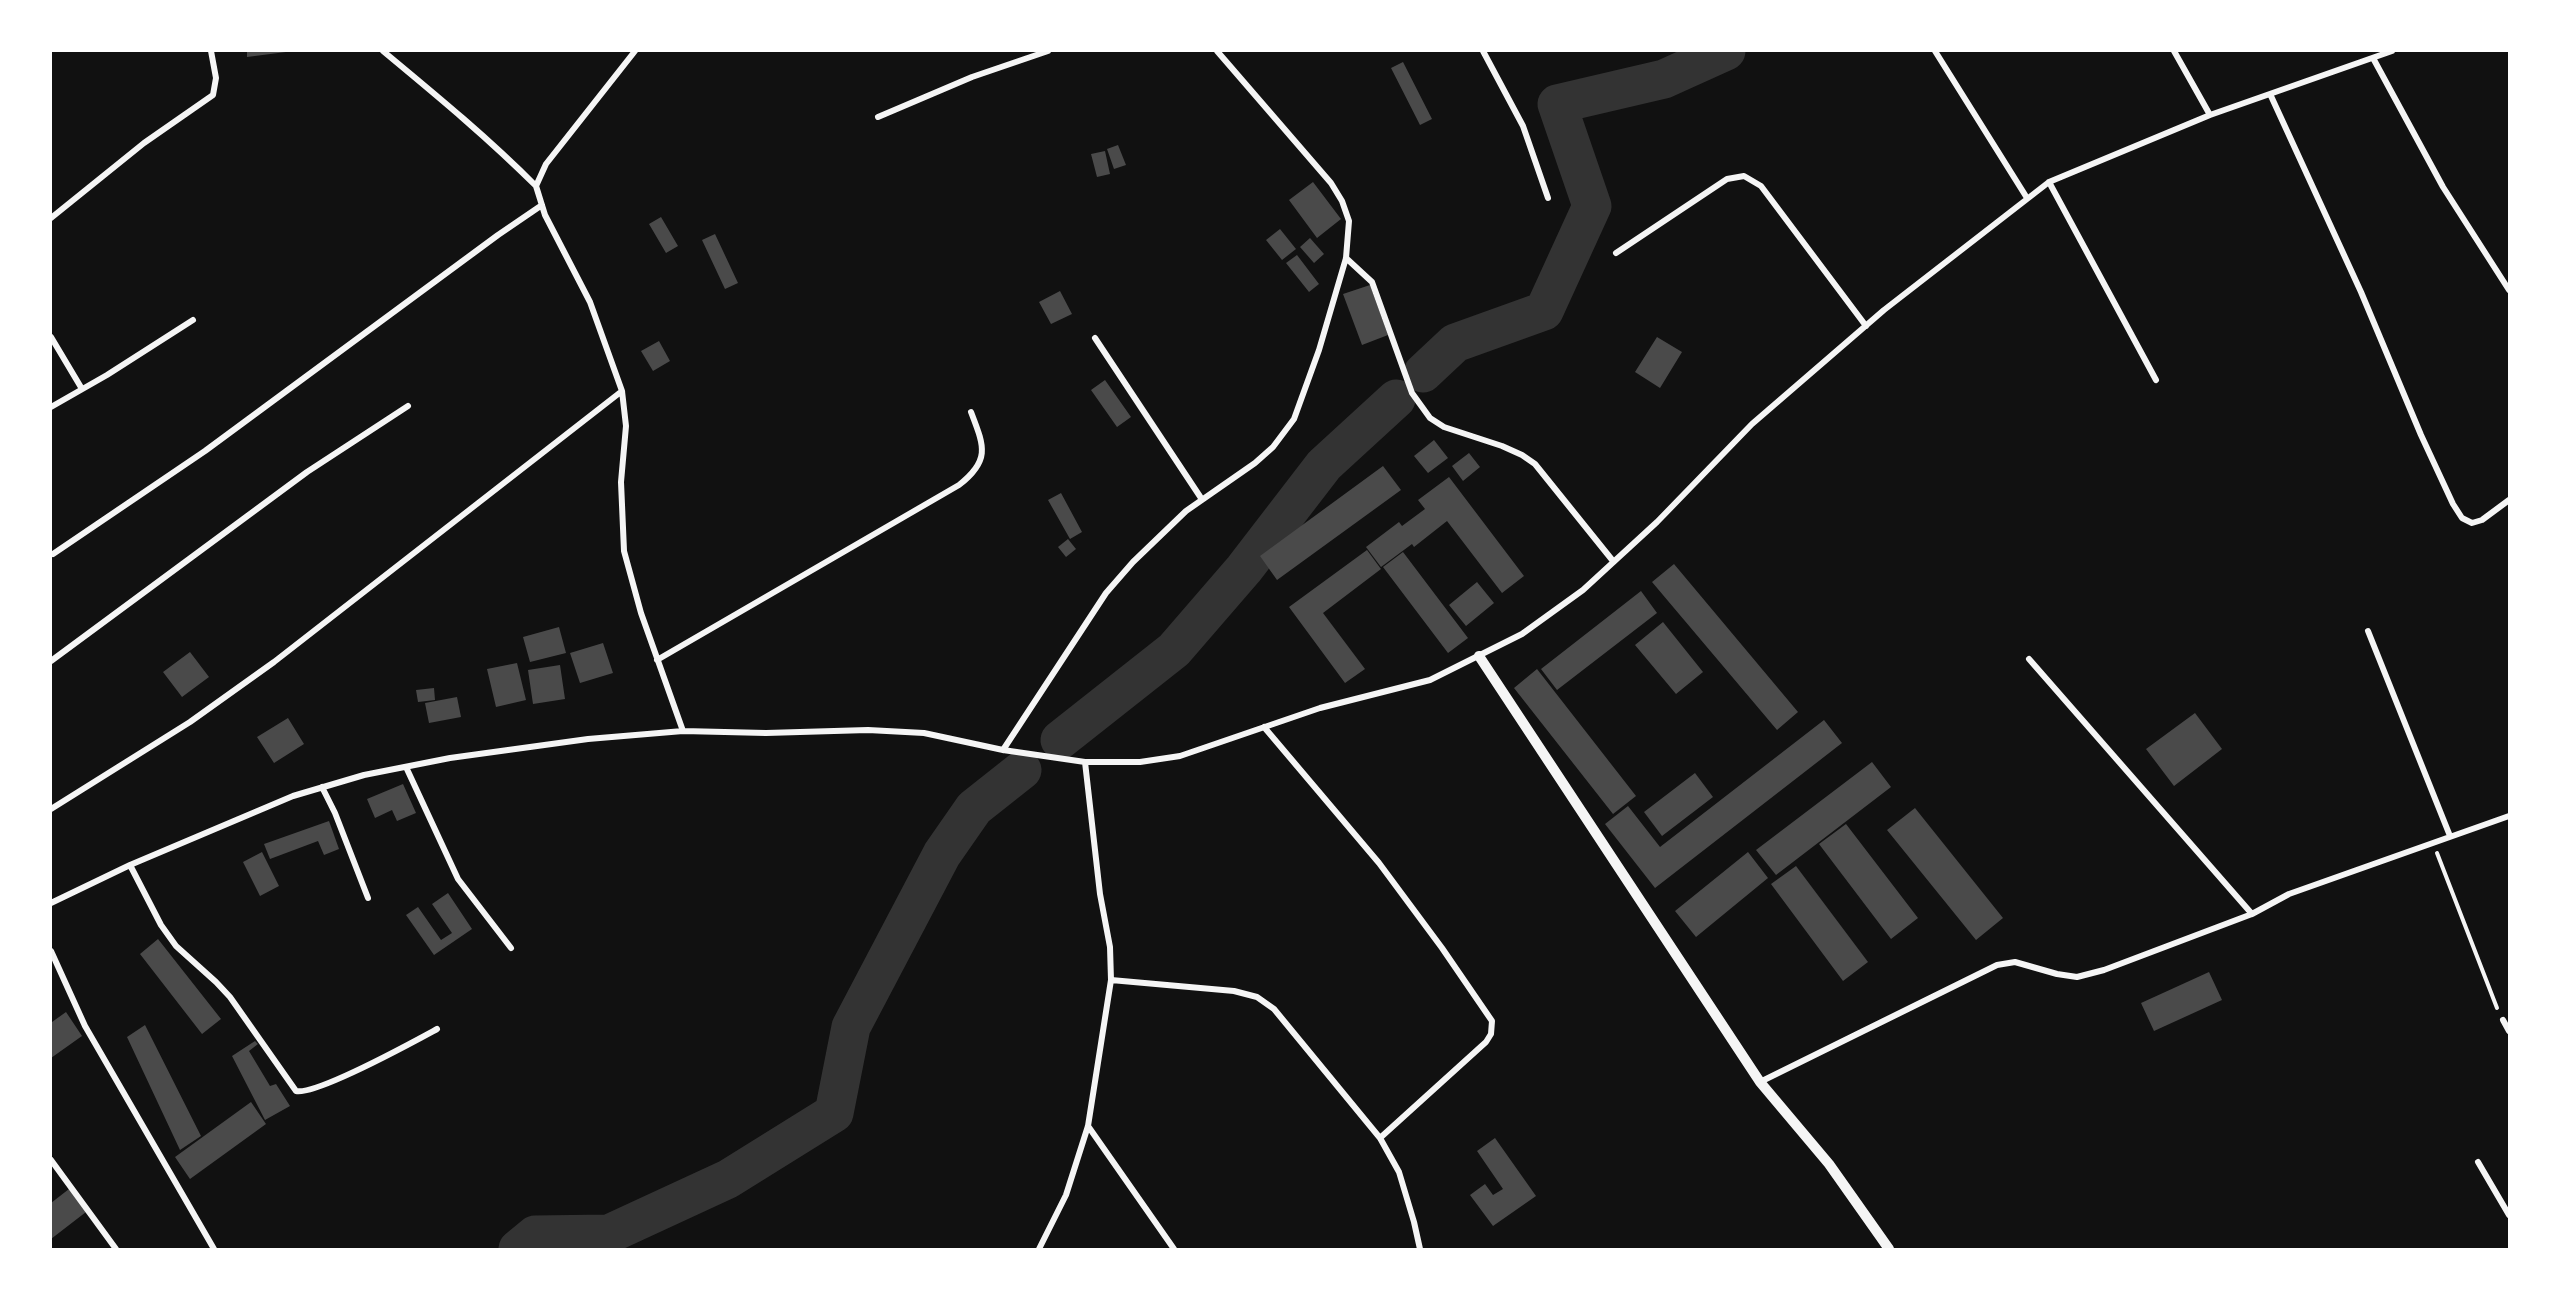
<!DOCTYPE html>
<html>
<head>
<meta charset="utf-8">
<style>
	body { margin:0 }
	#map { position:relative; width:2560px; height:1300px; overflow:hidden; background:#111; font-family:Poppins,sans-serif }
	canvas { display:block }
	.frame { position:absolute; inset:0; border:52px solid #fff; pointer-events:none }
</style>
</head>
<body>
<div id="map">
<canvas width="2560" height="1300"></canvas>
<div class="frame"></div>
</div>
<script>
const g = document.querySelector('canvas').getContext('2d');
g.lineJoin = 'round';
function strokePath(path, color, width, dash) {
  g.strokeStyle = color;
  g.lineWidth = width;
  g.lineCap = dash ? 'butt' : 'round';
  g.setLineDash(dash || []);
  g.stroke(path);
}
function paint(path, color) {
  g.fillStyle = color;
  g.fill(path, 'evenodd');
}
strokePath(new Path2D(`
	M 1423,373 L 1455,343 L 1544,311 L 1592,206 L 1557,104 L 1664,79 L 1726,51
	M 1060,740 L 1174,650 L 1244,569 L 1324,465 L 1396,399
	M 518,1249 L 535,1235 L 609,1234 L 728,1179 L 834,1113 L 851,1027 L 942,854 L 974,808 L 1022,770`), '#333', 39);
paint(new Path2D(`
	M 247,51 L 286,51 L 286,52 L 247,57 Z
	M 1403,62 L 1432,119 L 1420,125 L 1391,68 Z
	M 1118,145 L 1126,165 L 1114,169 L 1107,149 Z
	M 1105,151 L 1110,174 L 1097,177 L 1091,154 Z
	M 1313,182 L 1341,219 L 1317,238 L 1289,200 Z
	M 661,217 L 678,246 L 666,253 L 649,224 Z
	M 1280,229 L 1296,249 L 1282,260 L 1266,240 Z
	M 715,234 L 738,283 L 725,289 L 702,240 Z
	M 1310,238 L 1324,254 L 1314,263 L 1300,247 Z
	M 1297,255 L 1319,284 L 1309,292 L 1286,263 Z
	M 1370,285 L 1388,335 L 1362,345 L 1343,294 Z
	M 1060,291 L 1072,314 L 1051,324 L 1039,302 Z
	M 1657,337 L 1682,352 L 1660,388 L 1635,372 Z
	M 659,341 L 670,361 L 653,371 L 641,351 Z
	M 1105,380 L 1131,417 L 1117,427 L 1091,390 Z
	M 1434,440 L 1448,458 L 1428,473 L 1414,456 Z
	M 1469,453 L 1480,467 L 1463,481 L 1452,466 Z
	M 1383,466 L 1401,490 L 1277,580 L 1260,556 Z
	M 1449,477 L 1524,576 L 1502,593 L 1447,521 L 1414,547 L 1412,544 L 1381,567 L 1366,547 L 1399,522 L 1402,526 L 1425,509 L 1418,500 Z
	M 1061,493 L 1082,532 L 1070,539 L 1048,500 Z
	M 1068,539 L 1076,549 L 1066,557 L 1058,547 Z
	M 1367,550 L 1381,569 L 1323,613 L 1365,669 L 1345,683 L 1289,607 Z
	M 1403,552 L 1468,638 L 1448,653 L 1383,567 Z
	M 1674,564 L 1798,712 L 1777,730 L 1652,582 Z
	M 1477,582 L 1494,603 L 1466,626 L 1449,605 Z
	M 1641,591 L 1657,613 L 1557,690 L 1541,669 Z
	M 1663,622 L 1703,672 L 1676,694 L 1635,645 Z
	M 559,627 L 566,653 L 530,662 L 523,637 Z
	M 603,643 L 613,673 L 580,683 L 570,653 Z
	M 190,652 L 209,677 L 182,697 L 163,672 Z
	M 517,663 L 526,700 L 496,707 L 487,669 Z
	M 560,665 L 565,699 L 533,704 L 528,670 Z
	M 1537,669 L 1636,796 L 1613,814 L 1514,688 Z
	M 434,688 L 435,700 L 418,702 L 416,690 Z
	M 457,697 L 461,717 L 429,723 L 425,703 Z
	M 2195,713 L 2222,749 L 2174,786 L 2146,749 Z
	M 288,718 L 304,744 L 274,763 L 257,737 Z
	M 1824,720 L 1842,743 L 1655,888 L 1605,824 L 1628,806 L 1660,847 Z
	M 1872,762 L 1891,787 L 1776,875 L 1756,850 Z
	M 1695,773 L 1713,797 L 1662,836 L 1644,812 Z
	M 403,784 L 416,813 L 397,821 L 392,810 L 375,818 L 367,799 Z
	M 1915,808 L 2003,918 L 1976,940 L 1887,830 Z
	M 329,821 L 339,849 L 324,855 L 318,841 L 270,859 L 264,844 Z
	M 1846,824 L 1918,918 L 1891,939 L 1819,844 Z
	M 262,852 L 279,886 L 260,896 L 243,862 Z
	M 1748,852 L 1768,878 L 1696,937 L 1675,911 Z
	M 1796,866 L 1868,962 L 1843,981 L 1771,884 Z
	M 448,893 L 472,929 L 434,955 L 406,915 L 418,907 L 441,940 L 452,933 L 432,904 Z
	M 158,939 L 221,1019 L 202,1034 L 140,954 Z
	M 2209,972 L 2222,1000 L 2154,1031 L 2141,1003 Z
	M 66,1012 L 82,1036 L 51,1058 L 51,1021 L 52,1022 Z
	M 145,1025 L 201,1136 L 180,1150 L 127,1037 Z
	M 255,1041 L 258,1044 L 249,1051 L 270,1086 L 276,1084 L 290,1106 L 265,1120 L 232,1056 Z
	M 251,1102 L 266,1124 L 190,1179 L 175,1157 Z
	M 1495,1138 L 1536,1196 L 1493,1226 L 1470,1195 L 1485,1184 L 1493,1195 L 1503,1189 L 1477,1151 Z
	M 69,1189 L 86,1212 L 51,1239 L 51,1203 Z`), '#4a4a4a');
strokePath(new Path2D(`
	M 2437,853 L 2497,1008`), '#f5f5f5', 4);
strokePath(new Path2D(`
	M 383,51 C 436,95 487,137 536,186
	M 635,51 L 546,164 L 536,186 L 545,215 L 590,302 L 622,391 L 626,426 L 621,482 L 624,551 L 641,613 L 683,731
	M 1483,51 L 1523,126 L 1548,198
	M 1935,51 L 2027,198
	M 2174,51 L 2210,115
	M 2373,58 L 2443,187 L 2509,290
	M 2271,96 L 2361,292 L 2421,435 L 2453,504 L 2462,518 L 2472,523 L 2482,520 L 2509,500
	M 878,117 L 972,77 L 1048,51
	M 2049,182 L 2156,380
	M 51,218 L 144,143 L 213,95 L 216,78 L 211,51
	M 1616,253 L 1727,179 L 1744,176 L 1761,186 L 1866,326
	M 1346,258 L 1372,282 L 1412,393 L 1430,418 L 1444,427 L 1502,446 L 1522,455 L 1535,464 L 1613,561
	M 51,337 L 82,389
	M 1095,338 L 1201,498
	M 51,407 L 107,375 L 193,320
	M 53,554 L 205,451 L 498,235 L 542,205
	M 2368,631 L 2450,836
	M 2029,659 L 2252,914
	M 657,660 L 959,485 C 991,460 984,446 971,412
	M 51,661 L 307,472 L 408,406
	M 1264,727 L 1379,863 L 1442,948 L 1492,1021 L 1491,1034 L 1486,1042 L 1380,1138
	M 1003,750 L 1106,593 L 1133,562 L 1186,511 L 1255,463 L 1273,447 L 1294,419 L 1319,350 L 1346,258 L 1349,221 L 1342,201 L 1331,183 L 1217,51
	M 406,767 L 458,879 L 511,948
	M 322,787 L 335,813 L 368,898
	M 51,809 L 190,722 L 274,662 L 622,391
	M 130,865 L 161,925 L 176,946 L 216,982 L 230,997 L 296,1091 C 317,1095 413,1042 437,1029
	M 51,903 L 130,865 L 293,796 L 364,775 L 450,758 L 588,739 L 683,731 L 766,733 L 868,730 L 924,733 L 1003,750 L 1085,762 L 1140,762 L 1180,756 L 1320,708 L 1430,680 L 1522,634 L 1583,590 L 1657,522 L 1752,424 L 1884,310 L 2049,182 L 2210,115 L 2392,51
	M 51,951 L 85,1026 L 214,1249
	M 1111,980 L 1234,991 L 1257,997 L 1274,1009 L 1380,1138 L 1399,1172 L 1414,1222 L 1420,1249
	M 2503,1020 L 2509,1031
	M 1760,1082 L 1997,965 L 2015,962 L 2057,974 L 2077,977 L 2104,970 L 2252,914 L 2289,894 L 2509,816
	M 1088,1126 L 1174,1249
	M 51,1160 L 116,1249
	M 2478,1162 L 2509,1215
	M 1039,1249 L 1066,1195 L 1088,1126 L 1111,980 L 1110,947 L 1100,894 L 1085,762`), '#f5f5f5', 6);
strokePath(new Path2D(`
	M 1479,656 L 1760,1082 L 1829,1164 L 1889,1249`), '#f5f5f5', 10);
</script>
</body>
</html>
